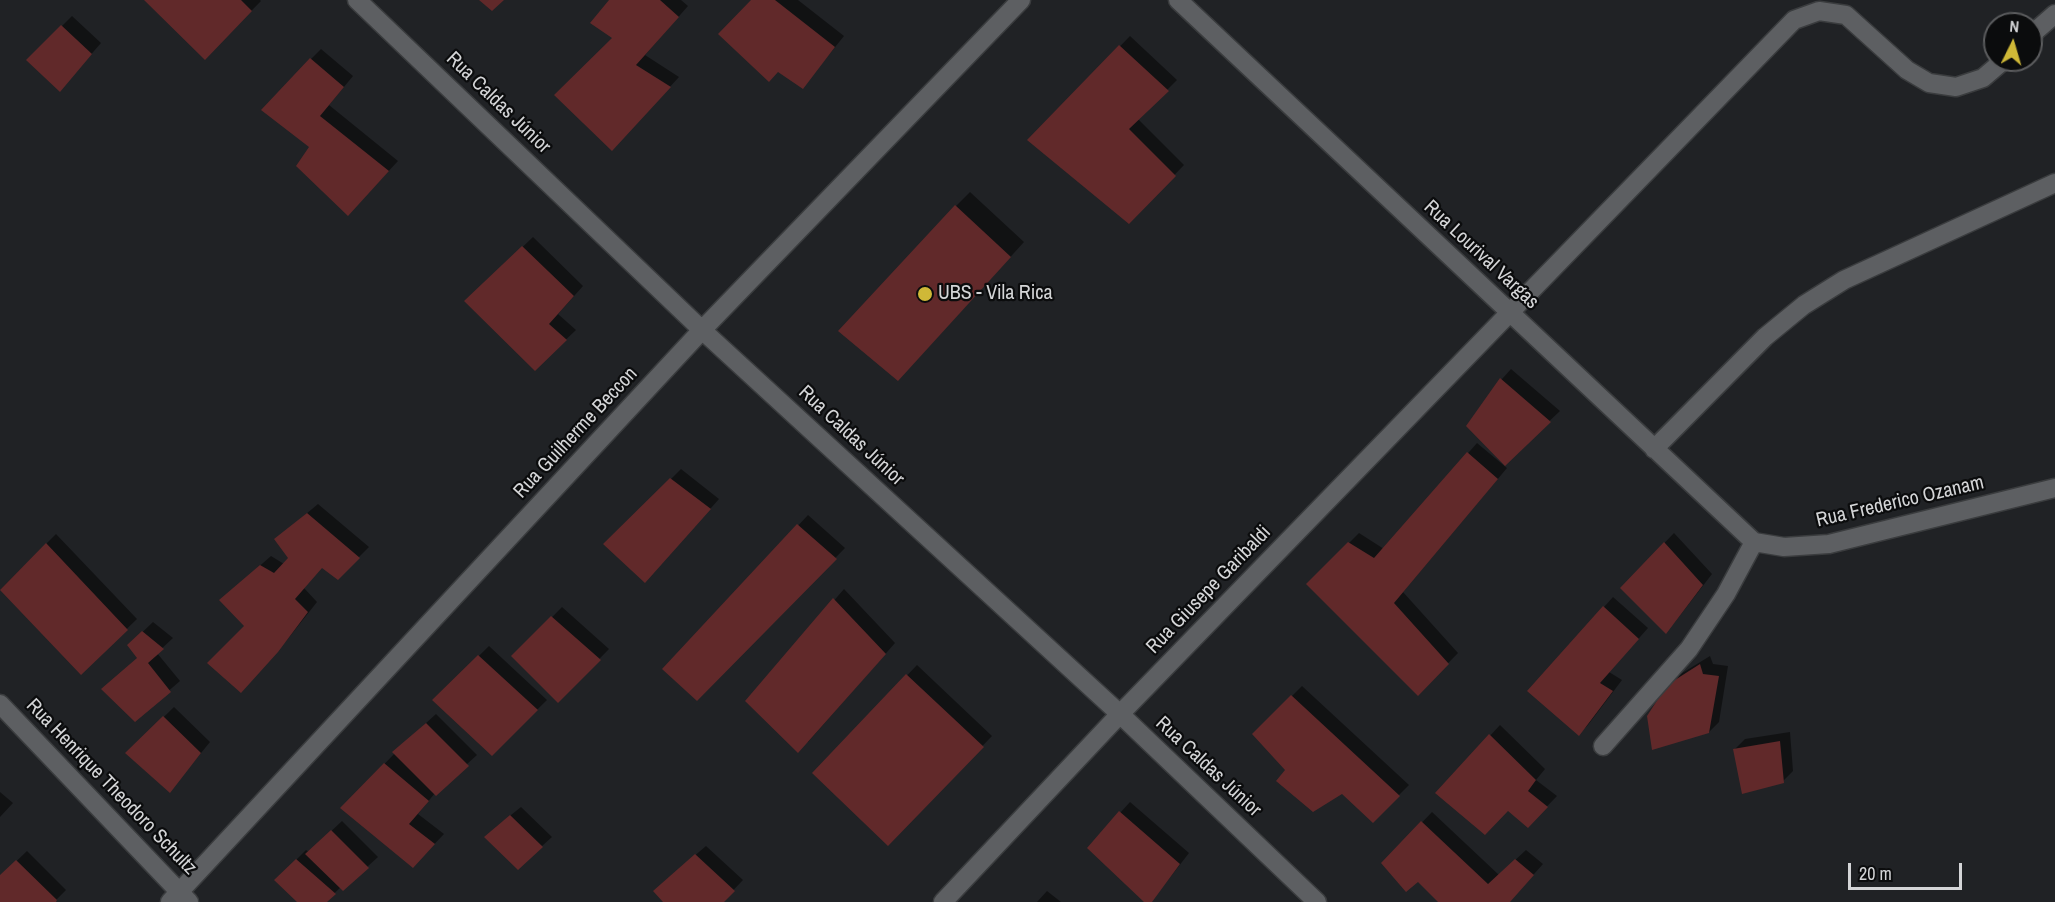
<!DOCTYPE html>
<html>
<head>
<meta charset="utf-8">
<style>
	body { margin:0 }
	#map { position:relative; width:2055px; height:902px; overflow:hidden; background:#202225; font-family:"Archivo Narrow",sans-serif }
	canvas { display:block }
	.north { position:absolute; left:1983px; top:12px; width:60px; height:60px; box-sizing:border-box; background:#0b0c0d; border:2px solid #5b5c5e; border-radius:50%; rotate:5deg; font-size:16px; font-weight:700; line-height:24px; text-align:center; color:#d4d5d7 }
	.north::after { content:''; display:block; margin:auto; width:21px; height:27px; background:#cfb837; clip-path:polygon(50% 0,100% 100%,50% 72%,0 100%) }
	.scale { position:absolute; left:1848px; top:863px; width:114px; height:27px; box-sizing:border-box; border:3px solid #d4d5d7; border-top:0; padding-left:8px; font-size:18px; line-height:21px; white-space:nowrap; color:#d4d5d7; -webkit-text-stroke:4px #0b0c0d; paint-order:stroke }
</style>
</head>
<body>
<div id="map">
<canvas width="2055" height="902"></canvas>
<div class="north">N</div>
<div class="scale">20 m</div>
</div>
<script>
const g = document.querySelector('canvas').getContext('2d');
g.lineJoin = 'round';
function paint(path, color) {
  g.fillStyle = color;
  g.fill(path, 'evenodd');
}
function strokePath(path, color, width, dash) {
  g.strokeStyle = color;
  g.lineWidth = width;
  g.lineCap = dash ? 'butt' : 'round';
  g.setLineDash(dash || []);
  g.stroke(path);
}
function drawText(font, color, halo, rows, align = 'center') {
  g.font = font + ' "Archivo Narrow",sans-serif';
  g.lineWidth = 4.5;
  g.setLineDash([]);
  g.textBaseline = 'middle';
  g.strokeStyle = halo;
  g.fillStyle = color;
  for (const [text, x, y, turn = 0] of rows) {
    g.save();
    g.translate(x, y);
    g.rotate((+turn || 0) * Math.PI / 180);
    g.textAlign = isNaN(turn) ? turn : align;
    if (halo) g.strokeText(text, 0, 0);
    g.fillText(text, 0, 0);
    g.restore();
  }
}
paint(new Path2D(`
	M 146,0 L 260,0 L 261,1 L 205,58 Z
	M 611,0 L 681,0 L 688,6 L 645,55 L 679,77 L 622,139 Z
	M 753,0 L 798,0 L 844,36 L 803,87 Z
	M 72,16 L 101,43 L 60,90 L 28,60 Z
	M 1130,36 L 1177,80 L 1138,119 L 1184,165 L 1129,222 L 1029,140 Z
	M 321,49 L 353,76 L 329,105 L 398,161 L 358,204 L 311,147 L 311,59 Z
	M 970,192 L 1024,242 L 912,365 L 956,206 Z
	M 533,237 L 583,286 L 558,314 L 576,330 L 535,369 L 466,301 Z
	M 1511,369 L 1560,411 L 1505,463 L 1467,426 L 1502,379 Z
	M 1477,443 L 1507,468 L 1403,592 L 1458,653 L 1418,694 L 1308,584 L 1359,533 L 1384,549 Z
	M 681,469 L 719,499 L 655,571 L 606,544 Z
	M 318,504 L 369,547 L 338,578 L 322,567 L 304,588 L 317,602 L 287,640 L 250,681 L 246,626 L 231,591 L 271,556 L 284,564 L 290,558 L 276,539 Z
	M 808,515 L 845,548 L 697,699 L 664,669 Z
	M 1674,533 L 1712,574 L 1675,622 L 1666,632 L 1622,587 Z
	M 56,534 L 137,619 L 81,673 L 1,589 Z
	M 844,589 L 895,643 L 808,742 L 747,701 Z
	M 1613,597 L 1648,628 L 1609,672 L 1622,680 L 1588,725 L 1579,734 L 1604,607 Z
	M 562,607 L 609,649 L 558,701 L 514,656 Z
	M 153,622 L 173,638 L 157,653 L 180,681 L 135,720 L 138,658 L 129,645 Z
	M 489,646 L 547,700 L 492,754 L 434,700 Z
	M 1710,656 L 1713,664 L 1728,666 L 1719,722 L 1709,732 L 1668,686 L 1679,675 Z
	M 917,665 L 992,736 L 888,844 L 814,773 Z
	M 1302,686 L 1409,785 L 1373,821 L 1342,792 L 1287,770 L 1254,734 Z
	M 174,707 L 210,742 L 170,791 L 127,753 Z
	M 436,714 L 477,755 L 435,793 L 418,814 L 444,834 L 423,856 L 342,808 L 395,753 L 394,752 Z
	M 1500,725 L 1545,769 L 1536,780 L 1557,796 L 1528,826 L 1509,809 L 1437,793 Z
	M 1790,732 L 1793,771 L 1783,781 L 1735,749 L 1745,739 Z
	M 0,792 L 13,803 L 0,817 Z
	M 1130,802 L 1189,853 L 1151,902 L 1146,902 L 1089,847 Z
	M 521,807 L 552,837 L 542,846 L 496,827 Z
	M 1432,812 L 1499,875 L 1526,850 L 1543,864 L 1509,902 L 1440,902 L 1418,879 L 1383,863 Z
	M 342,821 L 378,857 L 343,889 L 341,887 L 325,902 L 300,902 L 276,880 L 306,850 L 309,852 Z
	M 706,846 L 743,880 L 722,902 L 665,902 L 665,881 Z
	M 27,851 L 66,890 L 54,902 L 0,902 L 0,877 Z
	M 1047,891 L 1061,902 L 1037,902 Z`), '#0007');
paint(new Path2D(`
	M 144,0 L 241,0 L 252,11 L 205,60 Z
	M 479,0 L 504,0 L 492,11 Z
	M 609,0 L 660,0 L 679,17 L 636,65 L 671,87 L 612,151 L 554,95 L 612,38 L 590,23 Z
	M 751,0 L 775,0 L 835,47 L 803,89 L 778,72 L 769,82 L 718,34 Z
	M 61,25 L 92,54 L 60,92 L 26,60 Z
	M 1119,45 L 1169,91 L 1129,129 L 1176,176 L 1129,224 L 1027,140 Z
	M 310,58 L 344,87 L 320,116 L 389,171 L 348,216 L 296,166 L 309,147 L 261,110 Z
	M 955,205 L 1011,257 L 898,381 L 838,331 Z
	M 522,246 L 574,296 L 549,324 L 567,340 L 535,371 L 464,301 Z
	M 1500,378 L 1551,422 L 1505,466 L 1466,426 Z
	M 1467,452 L 1498,479 L 1394,603 L 1449,664 L 1418,696 L 1306,584 L 1348,542 L 1374,558 Z
	M 670,478 L 711,509 L 645,583 L 603,544 Z
	M 307,513 L 360,558 L 338,580 L 322,568 L 295,599 L 308,612 L 278,652 L 241,693 L 207,663 L 244,626 L 219,600 L 260,565 L 274,573 L 288,558 L 274,539 Z
	M 797,524 L 837,559 L 697,701 L 662,669 Z
	M 1664,542 L 1703,585 L 1666,634 L 1620,588 Z
	M 46,543 L 128,630 L 81,675 L 0,590 Z
	M 833,598 L 886,654 L 798,753 L 745,701 Z
	M 1603,606 L 1639,639 L 1600,683 L 1613,691 L 1579,736 L 1527,691 Z
	M 551,616 L 601,660 L 558,703 L 511,656 Z
	M 142,631 L 164,649 L 148,663 L 171,692 L 135,722 L 101,689 L 137,658 L 127,645 Z
	M 478,655 L 538,710 L 492,756 L 432,700 Z
	M 1700,664 L 1703,674 L 1719,676 L 1709,733 L 1652,750 L 1647,716 L 1667,685 Z
	M 906,674 L 984,747 L 888,846 L 812,773 Z
	M 1291,695 L 1400,796 L 1373,823 L 1342,794 L 1313,812 L 1276,781 L 1285,770 L 1252,734 Z
	M 163,716 L 201,753 L 170,793 L 125,753 Z
	M 426,723 L 469,766 L 436,796 L 392,752 Z
	M 1489,734 L 1536,780 L 1528,791 L 1548,807 L 1528,828 L 1508,811 L 1485,835 L 1435,793 Z
	M 1780,741 L 1784,783 L 1742,794 L 1733,749 Z
	M 384,763 L 429,801 L 409,824 L 435,844 L 413,868 L 340,808 Z
	M 1119,811 L 1180,864 L 1152,902 L 1144,902 L 1087,848 Z
	M 510,815 L 543,847 L 518,870 L 484,837 Z
	M 1421,821 L 1488,884 L 1515,859 L 1534,875 L 1510,902 L 1438,902 L 1418,882 L 1406,892 L 1381,863 Z
	M 331,830 L 369,868 L 343,891 L 305,854 Z
	M 695,854 L 735,891 L 724,902 L 663,902 L 653,891 Z
	M 296,859 L 336,894 L 327,902 L 297,902 L 274,880 Z
	M 16,860 L 57,900 L 56,902 L 0,902 L 0,875 Z`), '#61292a');
const minor = new Path2D(`
	M 357,0 L 702,330 L 1120,714 L 1317,902
	M 1178,0 L 1754,542
	M 2031,35 L 2055,14
	M 1654,449 L 1765,337 L 1804,305 L 1844,280 L 2055,183
	M 1754,542 L 1784,547 L 1829,544 L 2055,488
	M 0,704 L 189,902
	M 1603,746 L 1689,649 L 1726,594 L 1754,542
	M 170,902 L 702,330 L 1021,0
	M 943,902 L 1120,714 L 1794,20 L 1819,11 L 1846,15 L 1907,70 L 1929,83 L 1956,87 L 1983,78 L 2004,60`);
strokePath(minor, '#3a3c3e', 21);
strokePath(minor, '#5d5f62', 18);
for (const [x, y, r, color] of [
	[925,294,8,"#cfb837"]
]) {
  const dot = new Path2D();
  dot.arc(x, y, r, 0, 2 * Math.PI);
  g.fillStyle = color;
  g.fill(dot);
  strokePath(dot, '#0b0c0d', 2);
}
drawText('20px', '#d4d5d7', '#0b0c0d', [
	["Rua Caldas Júnior",498,103,44],
	["Rua Lourival Vargas",1481,255,43],
	["Rua Guilherme Beccon",576,433,-47],
	["Rua Caldas Júnior",851,436,43],
	["Rua Frederico Ozanam",1900,502,-13],
	["Rua Giusepe Garibaldi",1209,590,-46],
	["Rua Caldas Júnior",1208,767,43],
	["Rua Henrique Theodoro Schultz",111,787,46]
]);
drawText('20px', '#d4d5d7', '#0b0c0d', [
	["UBS - Vila Rica",938,294]
], 'left');
</script>
</body>
</html>
